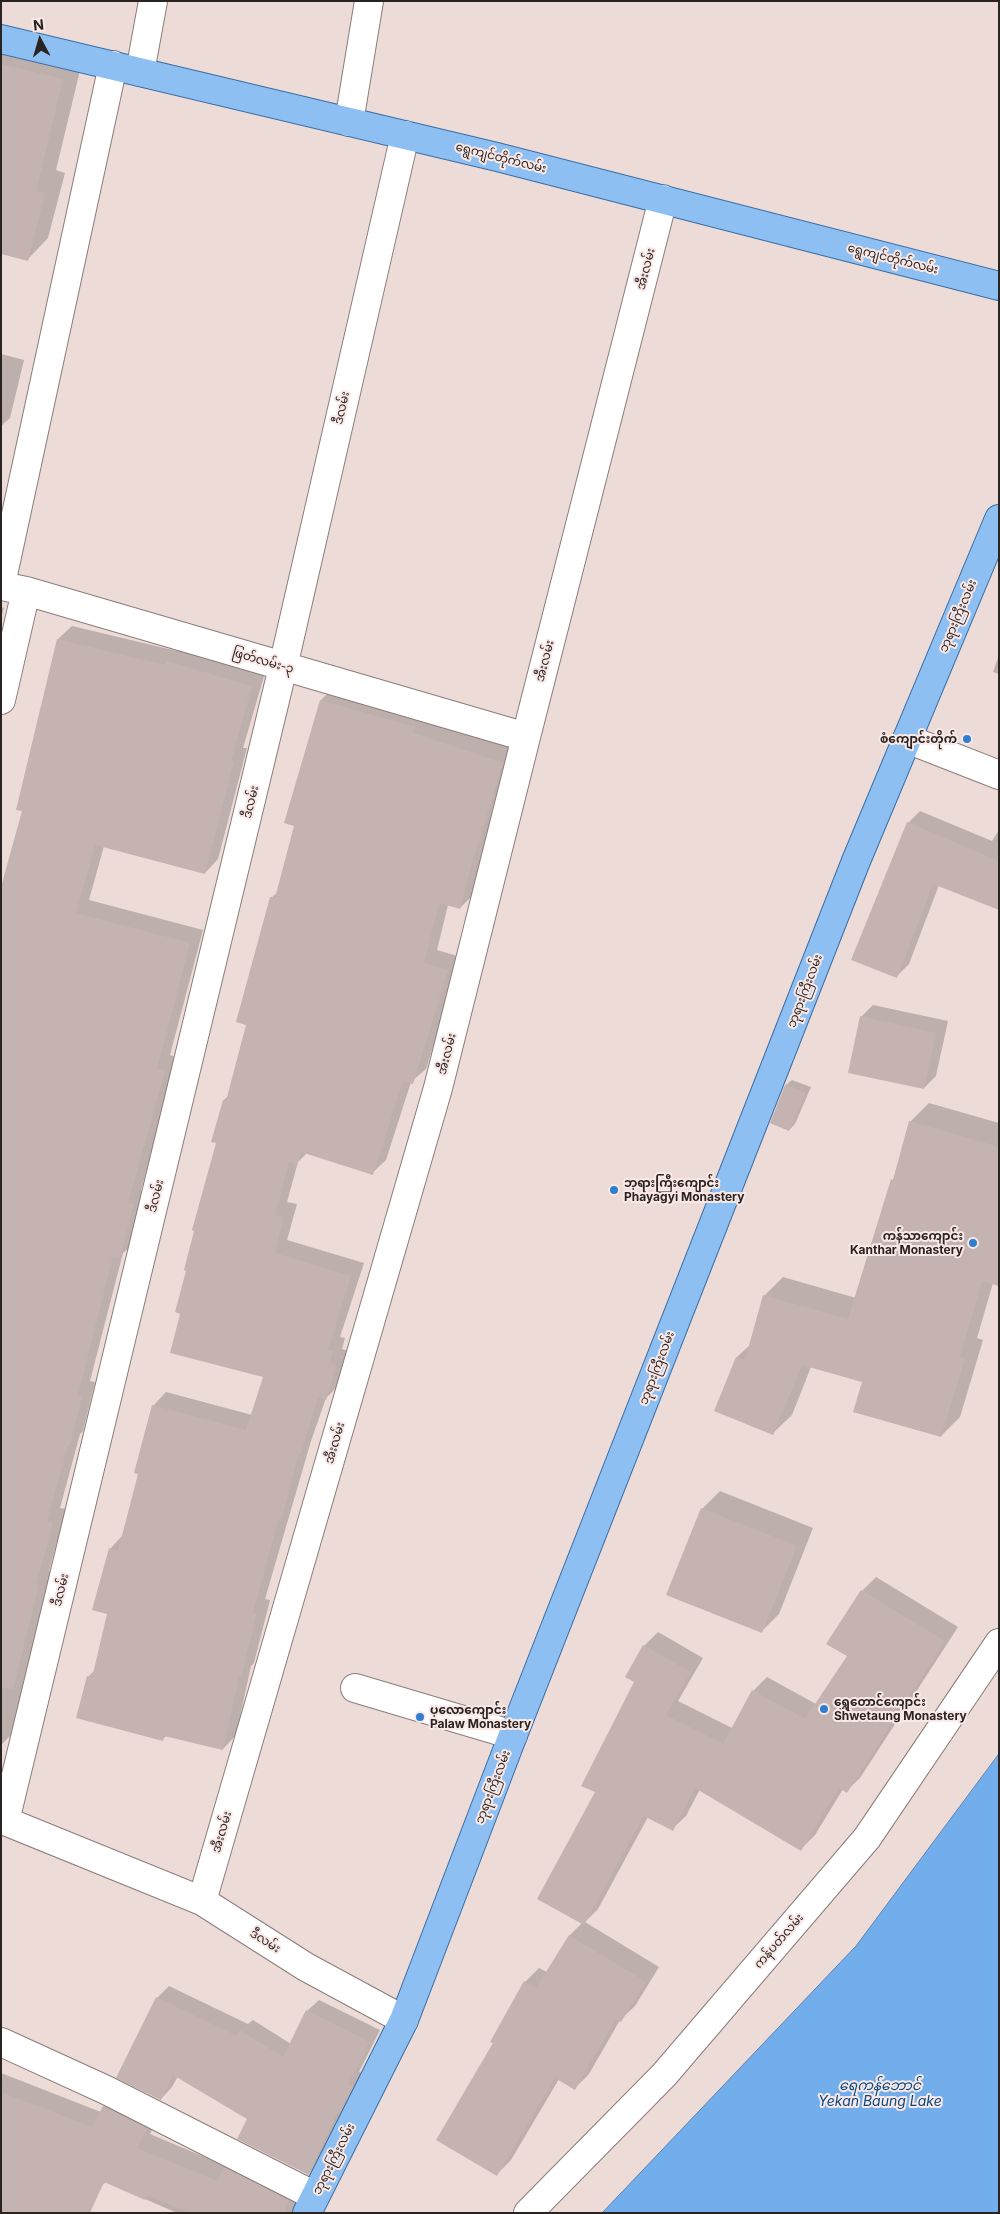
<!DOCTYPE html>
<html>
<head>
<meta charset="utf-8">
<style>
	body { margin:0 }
	#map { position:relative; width:1000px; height:2214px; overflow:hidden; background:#ecdbd7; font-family:Inter,sans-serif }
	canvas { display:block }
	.frame { position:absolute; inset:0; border:2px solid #292322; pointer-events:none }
	.north { position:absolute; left:15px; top:15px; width:50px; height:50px; -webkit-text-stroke:4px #f9e8e5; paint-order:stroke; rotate:354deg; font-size:14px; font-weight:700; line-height:20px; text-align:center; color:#292322 }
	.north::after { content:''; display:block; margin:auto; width:18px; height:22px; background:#292322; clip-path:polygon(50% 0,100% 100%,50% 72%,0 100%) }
</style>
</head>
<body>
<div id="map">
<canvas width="1000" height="2214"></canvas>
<div class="frame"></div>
<div class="north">N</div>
</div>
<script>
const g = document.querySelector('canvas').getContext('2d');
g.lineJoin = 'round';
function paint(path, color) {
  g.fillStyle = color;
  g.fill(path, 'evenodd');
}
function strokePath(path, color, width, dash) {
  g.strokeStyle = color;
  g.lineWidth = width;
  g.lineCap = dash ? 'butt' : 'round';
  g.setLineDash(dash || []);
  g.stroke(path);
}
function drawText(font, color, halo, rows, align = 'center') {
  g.font = font + ' Inter,"Noto Sans Myanmar",sans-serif';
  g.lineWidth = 4;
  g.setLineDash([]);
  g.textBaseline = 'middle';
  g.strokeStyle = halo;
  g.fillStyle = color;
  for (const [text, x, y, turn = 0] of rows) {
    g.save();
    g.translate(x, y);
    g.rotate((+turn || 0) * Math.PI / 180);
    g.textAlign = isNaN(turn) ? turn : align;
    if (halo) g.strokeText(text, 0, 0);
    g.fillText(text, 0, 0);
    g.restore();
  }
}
const water = new Path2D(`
	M 999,1754 L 999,2213 L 602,2213 L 856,1946 Z`);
paint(water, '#72adec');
strokePath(water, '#5c84af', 1);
paint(new Path2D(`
	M 1,39 L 83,58 L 56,170 L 65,173 L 48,238 L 28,259 L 1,253 Z
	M 1,354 L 24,360 L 10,418 L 1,426 Z
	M 1,607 L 4,608 L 1,618 Z
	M 72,626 L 177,651 L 181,648 L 265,673 L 243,748 L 247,748 L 218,859 L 205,873 L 104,846 L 89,900 L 203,930 L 170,1055 L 178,1058 L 141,1190 L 147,1191 L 134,1243 L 123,1253 L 90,1381 L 95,1382 L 83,1431 L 80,1434 L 60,1508 L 66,1509 L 49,1571 L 52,1572 L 40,1615 L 14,1732 L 1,1745 L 1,889 L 24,810 L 18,809 L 58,639 Z
	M 999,655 L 999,674 L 993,672 Z
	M 334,687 L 425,720 L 516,749 L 473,895 L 460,908 L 448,905 L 437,950 L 461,957 L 426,1069 L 411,1082 L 386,1160 L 372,1173 L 308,1152 L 298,1162 L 287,1202 L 297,1204 L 287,1240 L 364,1263 L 340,1337 L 345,1338 L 342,1349 L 349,1351 L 339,1385 L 326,1398 L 311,1441 L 265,1599 L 270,1600 L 254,1663 L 251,1666 L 236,1735 L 223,1749 L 166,1736 L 163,1739 L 88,1677 L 95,1670 L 109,1613 L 110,1549 L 123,1535 L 140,1473 L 153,1406 L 166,1392 L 252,1415 L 264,1376 L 182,1313 L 218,1142 L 224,1100 L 228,1096 L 247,1024 L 271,898 L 278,892 L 295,825 L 321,700 Z
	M 920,811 L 992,841 L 999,830 L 999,909 L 939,885 L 909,964 L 897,976 L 908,823 Z
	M 873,1005 L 948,1021 L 936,1076 L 924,1088 L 861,1017 Z
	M 792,1080 L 811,1087 L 795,1124 L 789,1130 L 772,1122 L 786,1085 Z
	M 929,1103 L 999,1123 L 999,1285 L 993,1283 L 977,1338 L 983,1340 L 960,1417 L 941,1436 L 864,1381 L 811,1367 L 792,1415 L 773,1433 L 737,1357 L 751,1344 L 764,1296 L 783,1277 L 856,1298 L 894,1177 L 910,1122 Z
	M 720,1491 L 813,1528 L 779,1614 L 762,1631 L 702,1509 Z
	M 876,1577 L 958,1627 L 860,1778 L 846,1791 L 843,1789 L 815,1835 L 801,1849 L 700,1789 L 686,1816 L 672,1829 L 648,1817 L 598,1909 L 585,1922 L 659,1967 L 635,2006 L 620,2020 L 589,2074 L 575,2088 L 559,2079 L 511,2160 L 496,2175 L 494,2043 L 525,1982 L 539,1968 L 547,1972 L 570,1935 L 583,1922 L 597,1792 L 636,1681 L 644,1646 L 658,1632 L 703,1658 L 678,1701 L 732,1728 L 753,1691 L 767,1677 L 816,1704 L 848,1656 L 862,1591 Z
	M 169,1986 L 248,2024 L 253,2020 L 291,2044 L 307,2011 L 319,2000 L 380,2030 L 359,2072 L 363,2074 L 320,2162 L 308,2174 L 248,2118 L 178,2076 L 172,2087 L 161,2099 L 157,1998 Z
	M 1,2073 L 101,2112 L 104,2107 L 117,2093 L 160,2115 L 150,2134 L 226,2166 L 301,2187 L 292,2213 L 177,2213 L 106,2182 L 101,2186 L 1,2142 Z`), '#0003');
paint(new Path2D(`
	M 1,64 L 63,79 L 36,191 L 45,193 L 28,261 L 1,254 Z
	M 57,639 L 165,665 L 166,661 L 252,686 L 231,761 L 234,762 L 205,874 L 95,845 L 76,913 L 190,943 L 157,1069 L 165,1071 L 128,1203 L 134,1204 L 120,1258 L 113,1256 L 78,1395 L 82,1396 L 70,1446 L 68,1445 L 47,1521 L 53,1523 L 36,1585 L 39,1585 L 13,1689 L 1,1688 L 1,887 L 22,811 L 16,810 Z
	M 320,700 L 415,727 L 413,733 L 503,763 L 470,870 L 460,909 L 439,903 L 424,963 L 448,970 L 413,1084 L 403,1081 L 373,1175 L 301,1152 L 297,1165 L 289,1162 L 275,1215 L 284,1217 L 275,1253 L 351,1276 L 328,1350 L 333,1351 L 330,1362 L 336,1365 L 326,1400 L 318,1397 L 301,1454 L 299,1453 L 281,1521 L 278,1520 L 253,1613 L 257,1614 L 241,1678 L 239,1677 L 223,1750 L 164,1736 L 163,1741 L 76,1718 L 87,1676 L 92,1678 L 107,1614 L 92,1610 L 109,1548 L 118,1551 L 138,1474 L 134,1473 L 152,1405 L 246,1430 L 263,1377 L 170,1353 L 180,1314 L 175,1312 L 186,1271 L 184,1270 L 194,1231 L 192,1230 L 216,1143 L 211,1142 L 223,1100 L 226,1101 L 246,1025 L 236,1022 L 270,897 L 275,898 L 294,826 L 284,823 Z
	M 907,822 L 999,861 L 999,910 L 933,884 L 897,978 L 851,960 Z
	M 860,1016 L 936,1033 L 924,1089 L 848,1073 Z
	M 785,1085 L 806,1093 L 789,1131 L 770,1123 Z
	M 909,1121 L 999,1147 L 999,1286 L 982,1281 L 960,1357 L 965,1358 L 941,1437 L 853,1412 L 862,1382 L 802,1365 L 773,1435 L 714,1411 L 736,1357 L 745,1360 L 763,1295 L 848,1319 L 891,1179 L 893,1180 Z
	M 701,1508 L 797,1546 L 762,1633 L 666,1595 Z
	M 861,1590 L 945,1641 L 847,1793 L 839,1788 L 801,1851 L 695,1788 L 673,1831 L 644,1816 L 584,1925 L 537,1899 L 595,1792 L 581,1786 L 634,1682 L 625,1677 L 643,1645 L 691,1672 L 666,1715 L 723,1744 L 752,1690 L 805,1719 L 847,1656 L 826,1644 Z
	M 569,1935 L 646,1982 L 621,2022 L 616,2019 L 575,2090 L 555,2078 L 497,2176 L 436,2140 L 493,2043 L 490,2042 L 524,1981 L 536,1988 Z
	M 156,1997 L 237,2036 L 240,2030 L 283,2057 L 306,2010 L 370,2042 L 348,2084 L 353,2086 L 339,2114 L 337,2113 L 309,2175 L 237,2139 L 247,2119 L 173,2075 L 161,2100 L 116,2078 Z
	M 1,2092 L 92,2127 L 103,2106 L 147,2128 L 137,2148 L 217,2181 L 224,2167 L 289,2200 L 284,2213 L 190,2213 L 147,2195 L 145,2200 L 104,2182 L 90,2213 L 1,2213 Z`), '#c4b3b0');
const minor = new Path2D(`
	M 140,72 L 153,1
	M 349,122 L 369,1
	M 1,584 L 113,65
	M 1,586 L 26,591 L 526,737
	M 1,700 L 26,591
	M 907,739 L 999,775
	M 355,1688 L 513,1735
	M 202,1901 L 438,1088 L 526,737 L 663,199
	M 404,2020 L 306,1967 L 202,1901 L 5,1821 L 283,667 L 405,135
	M 1,2042 L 106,2090 L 315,2196
	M 528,2213 L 664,2075 L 867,1838 L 999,1643`);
const major = new Path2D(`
	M 1,39 L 497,157 L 999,286
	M 307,2213 L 404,2020 L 513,1735 L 856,861 L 999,519`);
strokePath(minor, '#8c7d79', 30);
strokePath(major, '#396da4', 30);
strokePath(minor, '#fff', 28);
strokePath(major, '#8dbff2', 28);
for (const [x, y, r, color] of [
	[967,739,5,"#2e7fcf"],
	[614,1190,5,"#2e7fcf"],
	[973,1243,5,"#2e7fcf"],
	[824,1709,5,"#2e7fcf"],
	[420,1717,5,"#2e7fcf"]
]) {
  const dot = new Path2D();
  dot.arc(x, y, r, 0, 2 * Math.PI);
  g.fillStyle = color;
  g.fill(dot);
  strokePath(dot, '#f9e8e5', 2);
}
drawText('12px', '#292322', '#f9e8e5', [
	["ရွေကျင်တိုက်လမ်း",501,158,14],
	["ရွေကျင်တိုက်လမ်း",893,259,14],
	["အီးလမ်း",646,269,-76],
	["ဒီလမ်း",342,408,-77],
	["ဘုရားကြီးလမ်း",958,616,-67],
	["ဖြတ်လမ်း-၃",263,661,16],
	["အီးလမ်း",545,661,-76],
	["ဒီလမ်း",251,802,-76],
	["ဘုရားကြီးလမ်း",805,991,-69],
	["အီးလမ်း",447,1054,-76],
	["ဒီလမ်း",156,1196,-76],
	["ဘုရားကြီးလမ်း",657,1368,-69],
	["အီးလမ်း",335,1443,-74],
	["ဒီလမ်း",61,1590,-76],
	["ဘုရားကြီးလမ်း",493,1787,-69],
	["အီးလမ်း",222,1832,-74],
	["ဒီလမ်း",265,1941,32],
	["ကန်ပတ်လမ်း",779,1941,-49],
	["ဘုရားကြီးလမ်း",334,2159,-63]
]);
drawText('bold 12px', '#292322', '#f9e8e5', [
	["စံကျောင်းတိုက်",957,739,"right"],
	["ဘုရားကြီးကျောင်း",624,1183],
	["Phayagyi Monastery",624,1197],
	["ကန်သာကျောင်း",963,1236,"right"],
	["Kanthar Monastery",963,1250,"right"],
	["ရွှေတောင်ကျောင်း",834,1702],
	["Shwetaung Monastery",834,1716],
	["ပုလောကျောင်း",430,1710],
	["Palaw Monastery",430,1724]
], 'left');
drawText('italic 14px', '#074982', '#f9e8e5', [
	["ရေကန်ဘောင်",880,2086],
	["Yekan Baung Lake",880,2102]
]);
</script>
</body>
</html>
